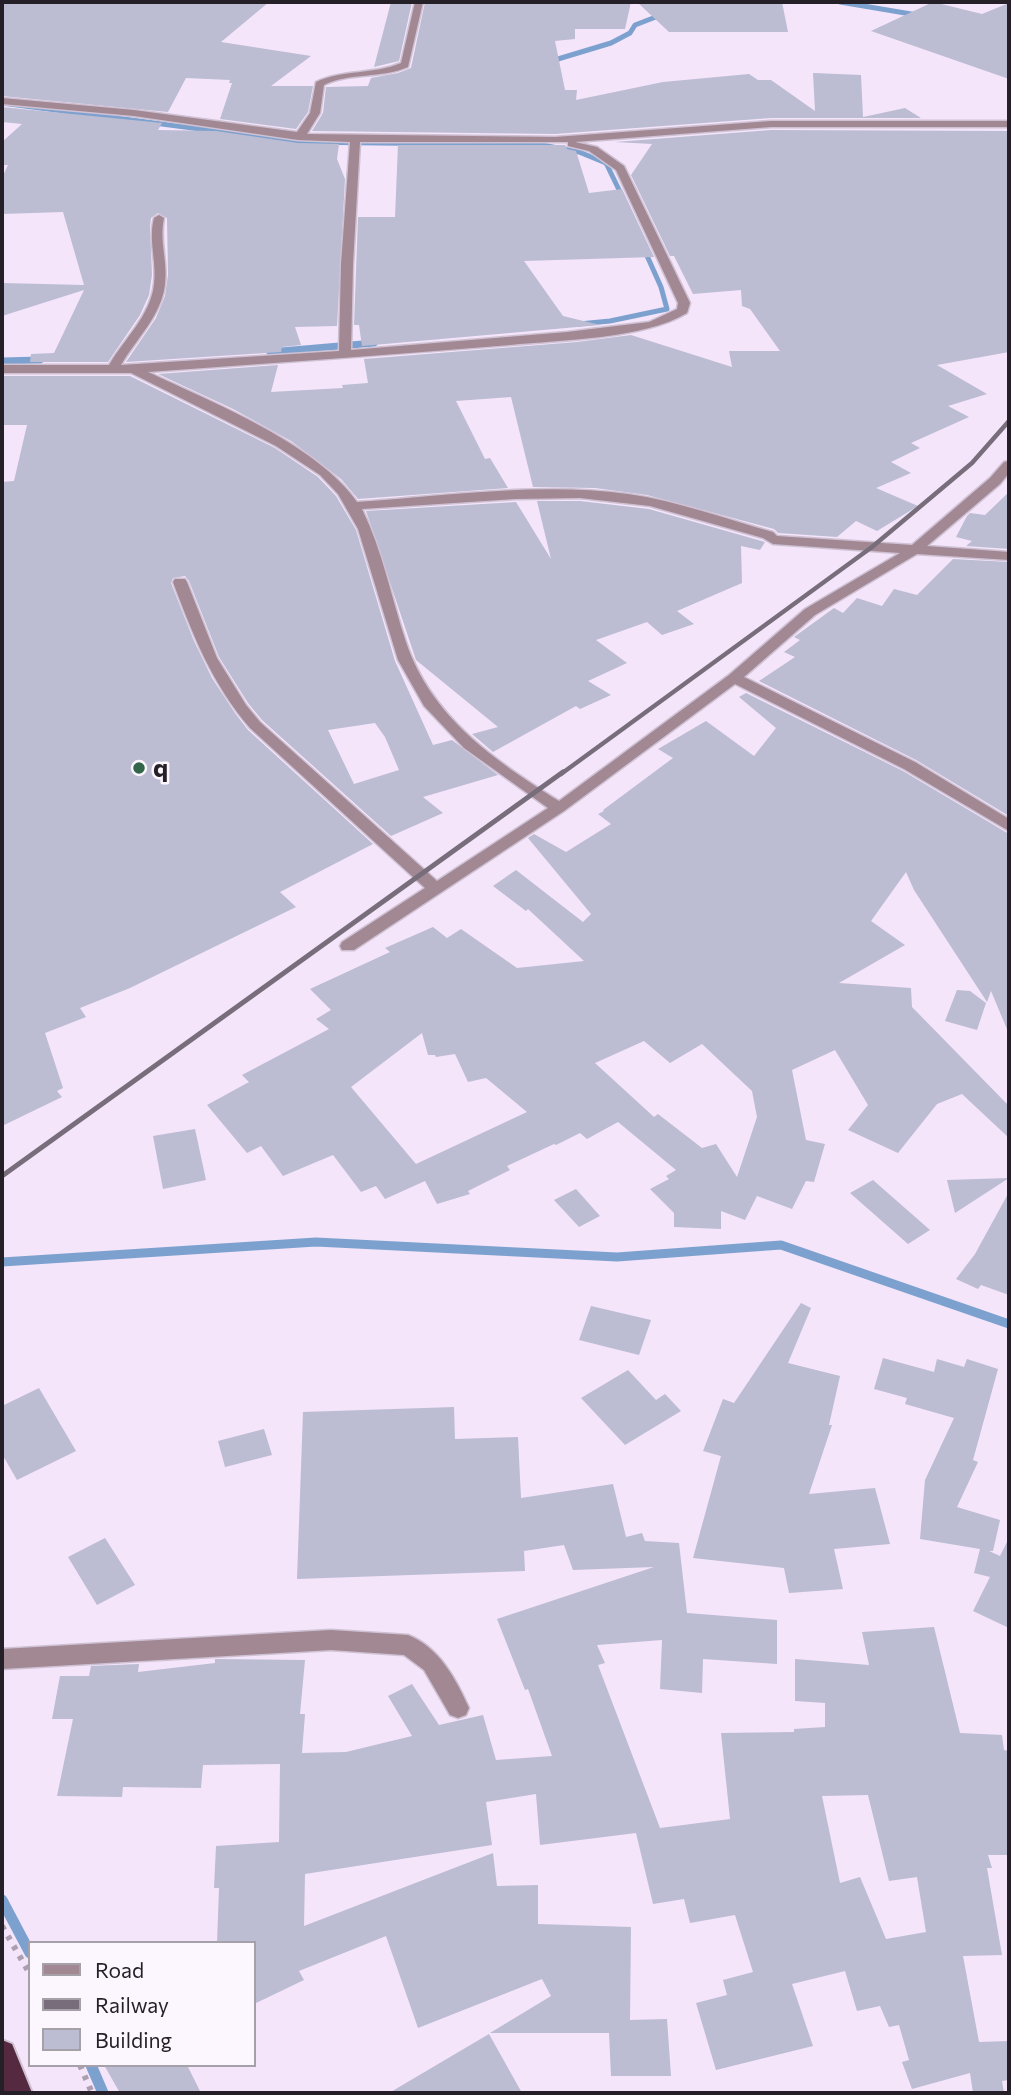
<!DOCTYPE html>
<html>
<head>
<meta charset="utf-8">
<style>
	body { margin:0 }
	#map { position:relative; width:1011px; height:2095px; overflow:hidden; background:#f4e5fa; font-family:Commissioner,sans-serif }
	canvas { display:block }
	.frame { position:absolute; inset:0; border:4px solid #251f27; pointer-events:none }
	.legend { position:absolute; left:28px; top:1941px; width:228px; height:126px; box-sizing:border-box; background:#fcf6fe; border:2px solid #a6a0a8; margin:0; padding:9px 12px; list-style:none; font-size:21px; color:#251f27 }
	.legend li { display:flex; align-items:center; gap:14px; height:35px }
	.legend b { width:35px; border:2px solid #a6a0a8 }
</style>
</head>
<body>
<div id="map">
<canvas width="1011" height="2095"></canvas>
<div class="frame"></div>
<ul class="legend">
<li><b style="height:9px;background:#a18893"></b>Road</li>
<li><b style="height:9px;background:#786e7b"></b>Railway</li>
<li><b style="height:19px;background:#bcbcd3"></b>Building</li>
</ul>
</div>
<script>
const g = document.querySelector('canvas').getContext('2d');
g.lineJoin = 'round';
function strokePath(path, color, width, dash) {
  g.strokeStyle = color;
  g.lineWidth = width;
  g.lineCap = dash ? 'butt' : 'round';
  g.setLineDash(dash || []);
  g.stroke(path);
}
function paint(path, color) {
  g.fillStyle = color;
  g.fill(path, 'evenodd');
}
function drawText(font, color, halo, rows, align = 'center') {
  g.font = font + ' Commissioner,sans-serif';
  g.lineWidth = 5;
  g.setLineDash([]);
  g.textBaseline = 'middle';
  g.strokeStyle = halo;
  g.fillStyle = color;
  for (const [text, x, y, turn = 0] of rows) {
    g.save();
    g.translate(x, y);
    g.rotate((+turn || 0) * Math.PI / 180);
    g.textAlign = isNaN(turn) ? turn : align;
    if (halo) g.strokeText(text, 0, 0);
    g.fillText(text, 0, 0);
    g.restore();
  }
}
strokePath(new Path2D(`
	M 840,2 L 917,15
	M 548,62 L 611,43 L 630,33 L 635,25 L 661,15 L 673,2
	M 2,103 L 299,142 L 542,145 L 579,152 L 606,163 L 623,198
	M 579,324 L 610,321 L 667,309 L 661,287 L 644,249`), '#7da1ce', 5);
strokePath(new Path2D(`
	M 270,352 L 374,343
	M 2,361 L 40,360`), '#7da1ce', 7);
strokePath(new Path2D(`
	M 2,1262 L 316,1242 L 617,1257 L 781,1245 L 1009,1324`), '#7da1ce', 9);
strokePath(new Path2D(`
	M 2,1900 L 30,1953
	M 91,2065 L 103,2093`), '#7da1ce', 11);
paint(new Path2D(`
	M 2,2 L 269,2 L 221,42 L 311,56 L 271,86 L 313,86 L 308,112 L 296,129 L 220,119 L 232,83 L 229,83 L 230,80 L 186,78 L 168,112 L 2,96 Z
	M 391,2 L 412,2 L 399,61 L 374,67 Z
	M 425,2 L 631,2 L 625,29 L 575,29 L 575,39 L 555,41 L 565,90 L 577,90 L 576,100 L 663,82 L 749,74 L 758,80 L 771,80 L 815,111 L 813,73 L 861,75 L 863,117 L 905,108 L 921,118 L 771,118 L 555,134 L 312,131 L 323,113 L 326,87 L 368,86 L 371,78 L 398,73 L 411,68 Z
	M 637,2 L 782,2 L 788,32 L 669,32 Z
	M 933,2 L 982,14 L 1009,3 L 1009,79 L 871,31 Z
	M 2,107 L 162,123 L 158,130 L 216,131 L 298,143 L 339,144 L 337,159 L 345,179 L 337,326 L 295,327 L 301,345 L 282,347 L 281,352 L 126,362 L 156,318 L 165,296 L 168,275 L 167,218 L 158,213 L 151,218 L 150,226 L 152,275 L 149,295 L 140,315 L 108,362 L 30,362 L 31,354 L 54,353 L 84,290 L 2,316 L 2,283 L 84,285 L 63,212 L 2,214 L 2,178 L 8,165 L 2,165 L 2,142 L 22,124 L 2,122 Z
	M 771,130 L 1009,131 L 1009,352 L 937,365 L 987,394 L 948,406 L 969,417 L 911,443 L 920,448 L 891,462 L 911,473 L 876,488 L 918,506 L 877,531 L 856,521 L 837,537 L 778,533 L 774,529 L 647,495 L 595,488 L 533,487 L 511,397 L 456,401 L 485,459 L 490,458 L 508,488 L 358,499 L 341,479 L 291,441 L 233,409 L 158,374 L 278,365 L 271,392 L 343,388 L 342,385 L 368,383 L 364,359 L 577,342 L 631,335 L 732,367 L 729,351 L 780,351 L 750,309 L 742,306 L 741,290 L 693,294 L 674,256 L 670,256 L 631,175 L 652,144 L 615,142 Z
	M 398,145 L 565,145 L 567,149 L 576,151 L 589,193 L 622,189 L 654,257 L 524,261 L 563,316 L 600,325 L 362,346 L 359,325 L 354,325 L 358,217 L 395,217 Z
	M 2,376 L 130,376 L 275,448 L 318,477 L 336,496 L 356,530 L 395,661 L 433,745 L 452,740 L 498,775 L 423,797 L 443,813 L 391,836 L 262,720 L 248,703 L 219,657 L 189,581 L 185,576 L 173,578 L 171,583 L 194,641 L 212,678 L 235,713 L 248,730 L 373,844 L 280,892 L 296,907 L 130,988 L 80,1008 L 86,1017 L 45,1033 L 63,1088 L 57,1091 L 62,1097 L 2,1126 L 2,482 L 14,481 L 27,425 L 2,425 ZM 375,723 L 385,737 L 399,770 L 354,784 L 328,730 Z
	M 1009,492 L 1009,549 L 966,546 L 972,541 L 956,537 L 967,516 L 970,513 L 985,515 Z
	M 537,501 L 580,501 L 649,509 L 765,542 L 760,550 L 741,546 L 742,583 L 677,611 L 694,624 L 662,635 L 647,622 L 596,640 L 627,663 L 588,681 L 611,695 L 580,709 L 576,706 L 493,752 L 472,734 L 498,727 L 416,660 L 366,511 L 516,502 L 551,559 Z
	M 953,559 L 1009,562 L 1009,816 L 916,760 L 759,681 L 795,657 L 784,652 L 800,640 L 794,637 L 834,608 L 843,613 L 857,598 L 882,606 L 894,589 L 917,595 Z
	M 746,693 L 903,771 L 1009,834 L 1009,1034 L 991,991 L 987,1002 L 914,890 L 906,872 L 871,921 L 905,945 L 839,983 L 911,988 L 912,1007 L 1009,1106 L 1009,1138 L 962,1094 L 937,1104 L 898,1153 L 848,1130 L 868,1105 L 835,1050 L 792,1070 L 806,1140 L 825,1144 L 814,1182 L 806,1181 L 792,1209 L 757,1196 L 745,1220 L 721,1211 L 721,1229 L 674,1227 L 674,1213 L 650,1189 L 669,1179 L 666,1176 L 676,1170 L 618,1122 L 587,1139 L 580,1133 L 556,1145 L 554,1144 L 507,1166 L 510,1170 L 468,1191 L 470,1194 L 437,1204 L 425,1181 L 385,1199 L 376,1186 L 361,1192 L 333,1155 L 283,1176 L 261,1146 L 247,1153 L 207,1105 L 249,1082 L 242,1075 L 329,1029 L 316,1019 L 331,1010 L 310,989 L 390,952 L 385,948 L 433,927 L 447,938 L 461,929 L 517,968 L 584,961 L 528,909 L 526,911 L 493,886 L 516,870 L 583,922 L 591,914 L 528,838 L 534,834 L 566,852 L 611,824 L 598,814 L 604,811 L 603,810 L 673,758 L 658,749 L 706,721 L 754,756 L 776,728 L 739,697 ZM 422,1033 L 428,1055 L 435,1055 L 436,1057 L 455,1054 L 468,1082 L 486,1078 L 527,1112 L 416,1164 L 351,1087 ZM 644,1041 L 670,1063 L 702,1044 L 752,1091 L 757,1117 L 737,1177 L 716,1144 L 702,1148 L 658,1114 L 654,1117 L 595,1063 Z
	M 957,990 L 970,991 L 986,1003 L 977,1030 L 945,1021 Z
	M 195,1129 L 206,1180 L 163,1189 L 153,1136 Z
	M 1009,1178 L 955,1213 L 947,1180 Z
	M 873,1180 L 930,1230 L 908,1244 L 850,1193 Z
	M 576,1189 L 600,1216 L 579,1227 L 554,1200 Z
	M 1009,1192 L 1009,1295 L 981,1285 L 978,1289 L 956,1279 L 975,1254 Z
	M 801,1303 L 811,1308 L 788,1363 L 840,1376 L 829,1425 L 832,1425 L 809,1494 L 875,1488 L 890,1544 L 834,1549 L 843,1589 L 789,1593 L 784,1568 L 693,1558 L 721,1456 L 703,1451 L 723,1399 L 734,1403 Z
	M 591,1306 L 651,1320 L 639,1355 L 579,1340 Z
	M 883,1358 L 934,1372 L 937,1359 L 964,1367 L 967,1359 L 998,1369 L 973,1460 L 978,1462 L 957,1507 L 1000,1520 L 993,1551 L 989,1551 L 1000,1556 L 1009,1538 L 1009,1628 L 973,1611 L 990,1577 L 974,1573 L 980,1549 L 920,1539 L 925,1480 L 954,1418 L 905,1404 L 907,1398 L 874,1389 Z
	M 628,1370 L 656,1400 L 665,1394 L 681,1411 L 625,1445 L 581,1398 Z
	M 39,1388 L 76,1451 L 17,1480 L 2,1454 L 2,1406 Z
	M 454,1407 L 455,1439 L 518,1437 L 521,1498 L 613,1484 L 626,1537 L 642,1533 L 645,1541 L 679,1543 L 687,1613 L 777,1620 L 777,1664 L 703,1659 L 702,1693 L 660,1689 L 662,1640 L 597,1645 L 605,1663 L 598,1665 L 660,1828 L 730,1819 L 721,1733 L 794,1732 L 794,1729 L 825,1727 L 825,1703 L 795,1701 L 795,1659 L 869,1665 L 862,1632 L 934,1627 L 960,1733 L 1002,1735 L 1004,1750 L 1009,1751 L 1009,1855 L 988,1855 L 992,1868 L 987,1868 L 1002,1955 L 963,1956 L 979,2042 L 1009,2041 L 1009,2080 L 1002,2081 L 1004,2093 L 973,2093 L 970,2073 L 912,2089 L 902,2062 L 909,2060 L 899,2025 L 889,2027 L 880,2006 L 857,2011 L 845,1971 L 792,1984 L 813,2046 L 716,2070 L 696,2003 L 727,1995 L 723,1980 L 753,1972 L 735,1915 L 690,1923 L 684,1899 L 653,1904 L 636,1833 L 540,1845 L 536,1794 L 486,1802 L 492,1845 L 305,1874 L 304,1926 L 493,1853 L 497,1886 L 538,1885 L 538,1924 L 631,1927 L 630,2020 L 667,2019 L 671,2076 L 611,2076 L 609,2033 L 490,2033 L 551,1996 L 542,1979 L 418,2028 L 386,1936 L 299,1971 L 304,1980 L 254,2004 L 254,1943 L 217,1943 L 219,1888 L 214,1888 L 216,1846 L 279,1842 L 280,1764 L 203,1765 L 201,1788 L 123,1787 L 122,1797 L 57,1796 L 73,1719 L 52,1719 L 60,1676 L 89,1676 L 91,1666 L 139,1664 L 138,1672 L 215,1663 L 215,1659 L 305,1660 L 300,1714 L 305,1714 L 302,1753 L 346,1752 L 412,1736 L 388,1696 L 412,1684 L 439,1725 L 483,1715 L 496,1760 L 552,1756 L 528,1689 L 525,1690 L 497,1619 L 654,1567 L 573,1570 L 564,1545 L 524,1551 L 525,1571 L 297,1579 L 303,1412 ZM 868,1795 L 889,1881 L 917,1877 L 926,1932 L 886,1939 L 860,1877 L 840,1883 L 822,1796 Z
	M 264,1429 L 272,1455 L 225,1467 L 218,1441 Z
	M 105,1538 L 135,1585 L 97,1605 L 68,1557 Z
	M 489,2034 L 522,2093 L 389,2093 Z
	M 104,2065 L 187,2065 L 201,2093 L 120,2093 Z`), '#bcbcd3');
const minor = new Path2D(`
	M 415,2 L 423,2 L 408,67 C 381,79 350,72 324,85 L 320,113 L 307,134 L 555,137 L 771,121 L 1008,121 L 1009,127 L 771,127 L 575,142 L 597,147 L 624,166 L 690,303 L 687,313 C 644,339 560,340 510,345 C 389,355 269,363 148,372 C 212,402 317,444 357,502 C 446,496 539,482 628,494 C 678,501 725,519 773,532 L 777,536 L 912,545 L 990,478 L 1004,462 L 1009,461 L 1009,473 L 1000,484 L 927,546 L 1009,552 L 1009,560 L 917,554 L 815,615 L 744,677 L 915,762 L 1009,819 L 1009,831 L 904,769 L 735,684 L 564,811 L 354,950 L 342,950 L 340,946 L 342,942 L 425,888 L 250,728 C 212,684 193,635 173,582 L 175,579 L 185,579 L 187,582 L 217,658 L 246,705 L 260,722 L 437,881 L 548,808 L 464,748 L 424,706 L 398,660 L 358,529 L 338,494 L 320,475 L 276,446 L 131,373 L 2,373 L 2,365 L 109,365 C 124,339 151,315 154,284 C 157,261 148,241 154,218 L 159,215 L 164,218 C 159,241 168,261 165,284 C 162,315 136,339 121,365 L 339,351 L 341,264 L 350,142 L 298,140 L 134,116 L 2,104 L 2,98 L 134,110 L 297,132 L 310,113 L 316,82 C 343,69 373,75 401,63 ZM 360,142 L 568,142 L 568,146 L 589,151 L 616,170 L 678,303 L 677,309 L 649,322 L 567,332 L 351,350 L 353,264 ZM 580,498 L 650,506 L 763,538 L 773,544 L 900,553 L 805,609 L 729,675 L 559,801 C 494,760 431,717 406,642 C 391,597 383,552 362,509 L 515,499 Z
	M 331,1630 L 408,1635 C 439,1647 456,1679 469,1708 L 466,1715 L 458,1718 L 450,1715 L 424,1670 L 404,1655 L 331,1650 L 2,1669 L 2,1649 Z`);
const trunk = new Path2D(`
	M 2,2040 L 12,2044 L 32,2093 L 4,2093 Z`);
strokePath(minor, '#cfc1d4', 3);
strokePath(trunk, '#cfc1d4', 4);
strokePath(new Path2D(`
	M 2,1926 L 30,1974
	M 80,2065 L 92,2093`), '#ab9fb0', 6, [4.5, 7]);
paint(minor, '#a18893');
paint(trunk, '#552a41');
strokePath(new Path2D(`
	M 561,774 L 872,547 L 972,463 L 1009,421`), '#786e7b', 4.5);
strokePath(new Path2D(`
	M 2,1176 L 563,772`), '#786e7b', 5);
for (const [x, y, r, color] of [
	[139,768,7,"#31664b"]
]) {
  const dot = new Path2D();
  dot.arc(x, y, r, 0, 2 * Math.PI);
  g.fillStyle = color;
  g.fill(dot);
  strokePath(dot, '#fcf6fe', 2.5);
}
drawText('bold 26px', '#251f27', '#fcf6fe', [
	["q",153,768]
], 'left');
</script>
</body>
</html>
